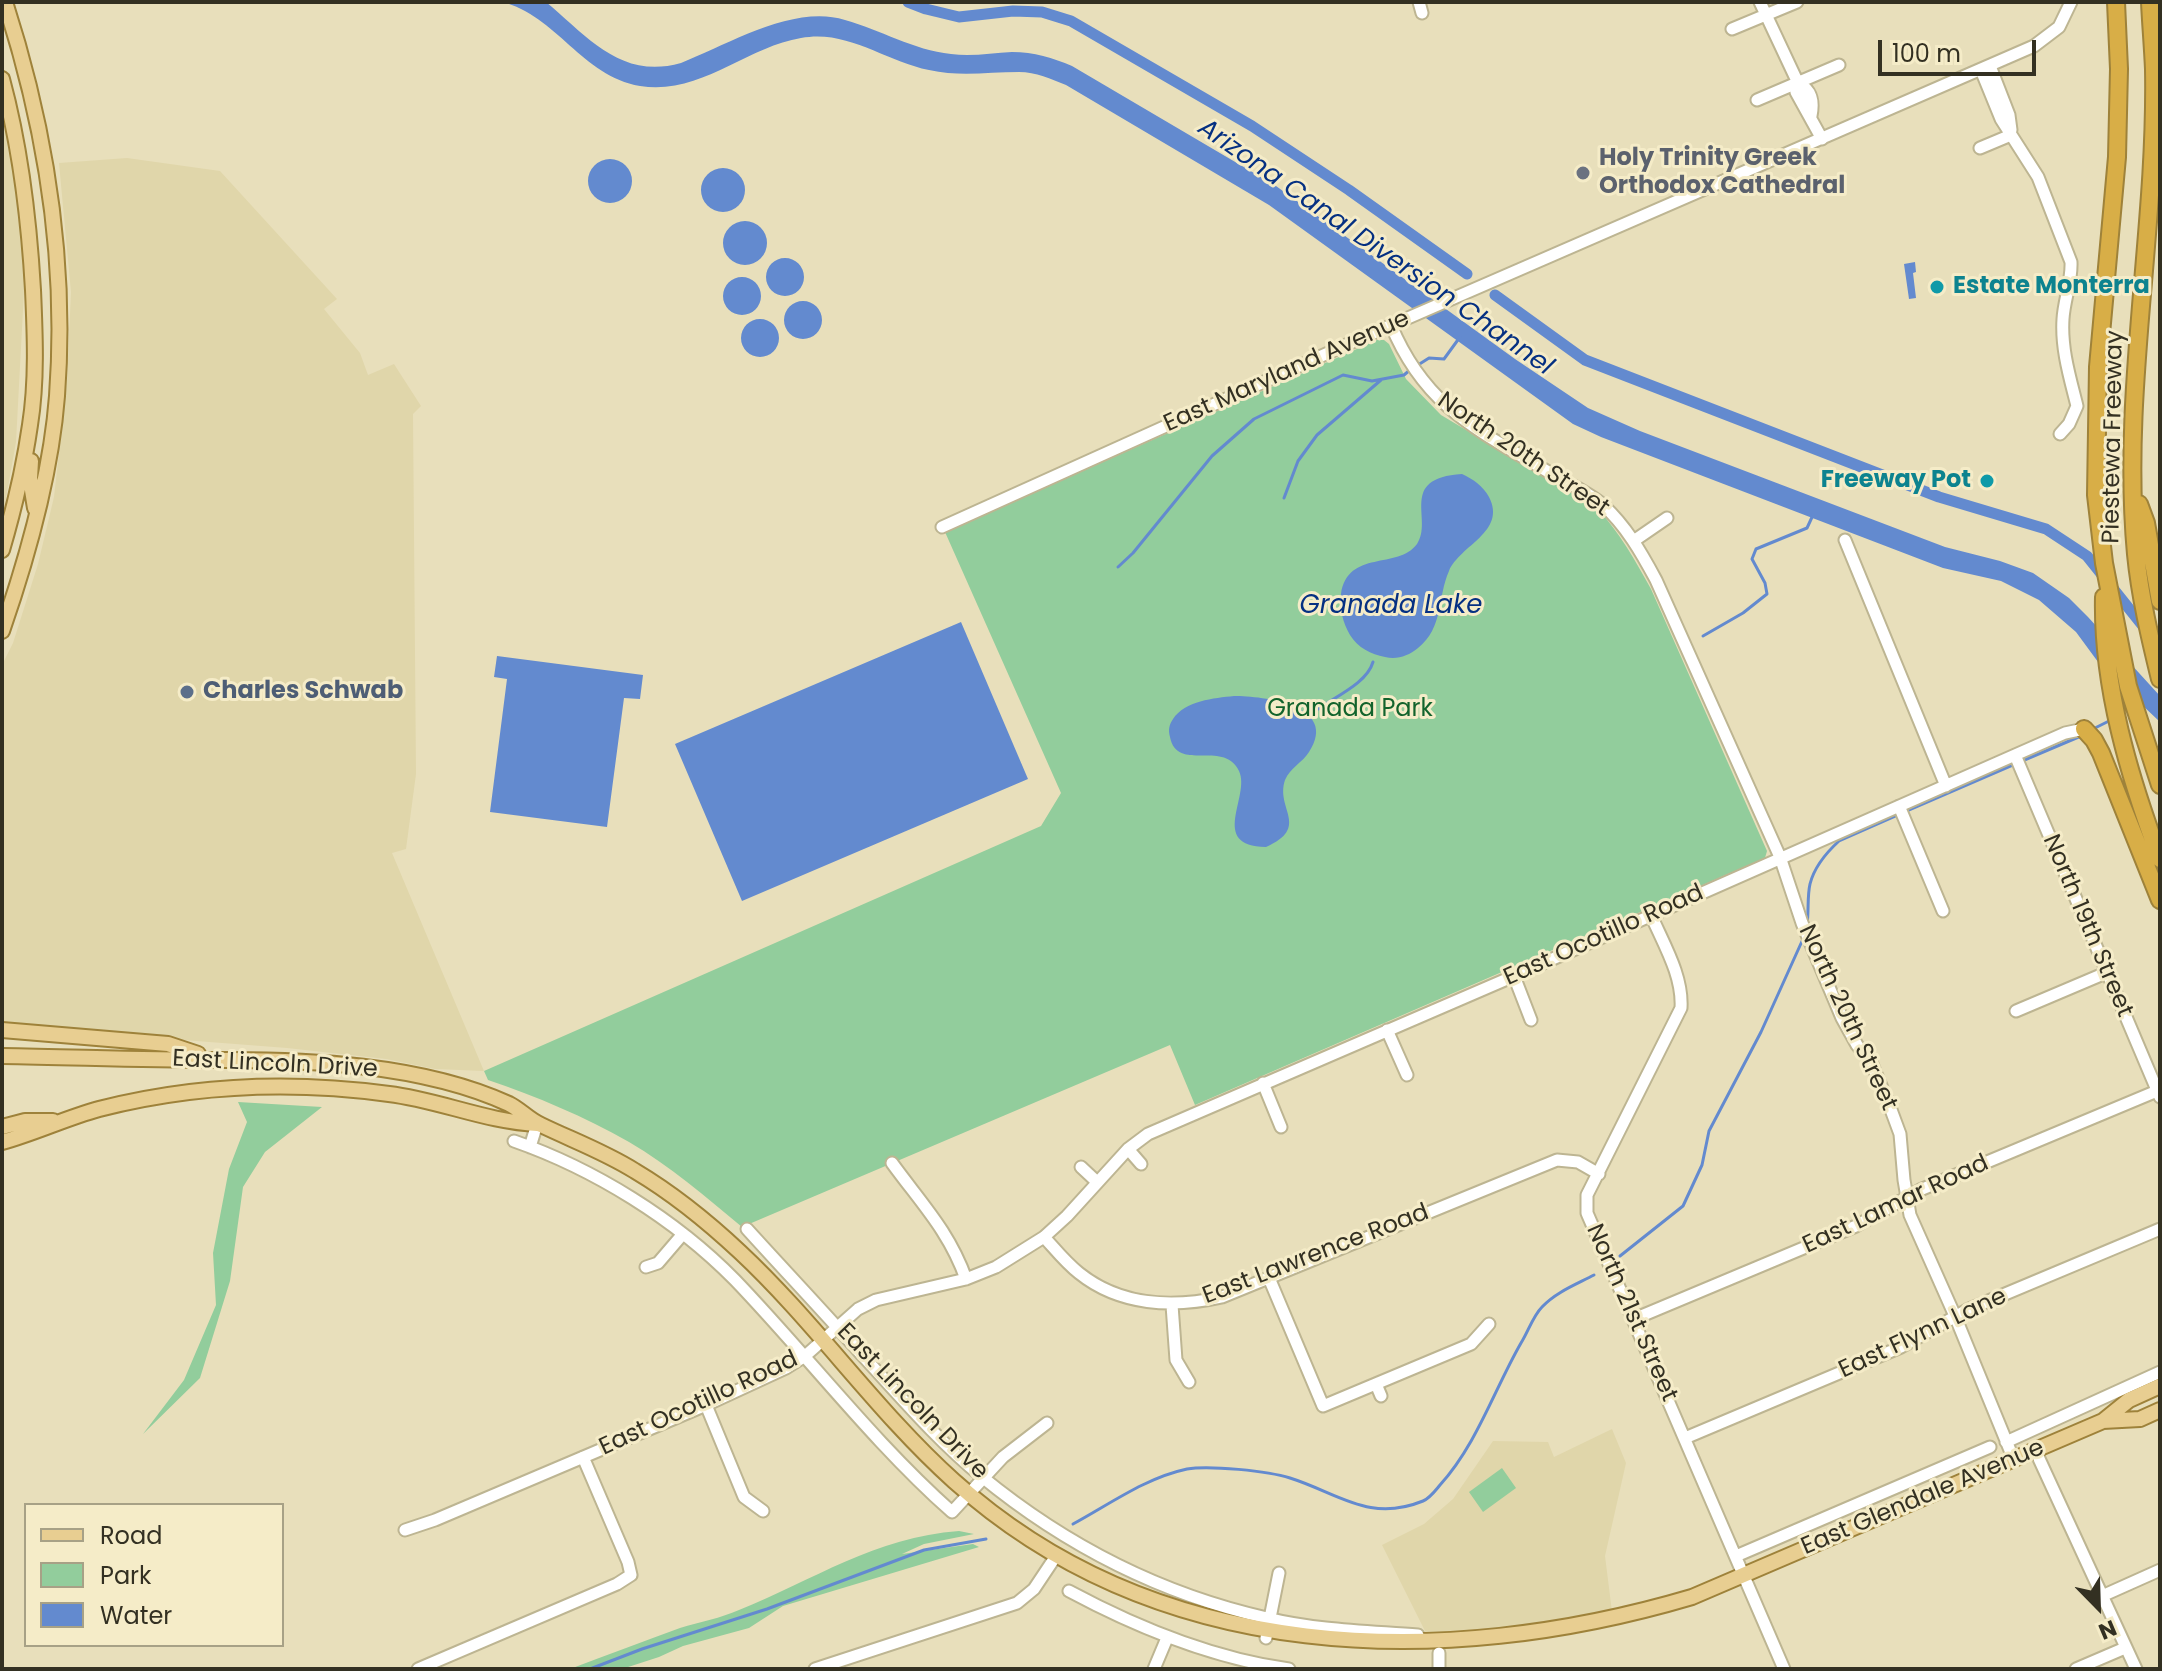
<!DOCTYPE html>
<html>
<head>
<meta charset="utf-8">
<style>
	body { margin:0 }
	#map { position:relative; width:2162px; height:1671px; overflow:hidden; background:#e8dfbb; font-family:Poppins,sans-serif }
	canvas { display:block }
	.frame { position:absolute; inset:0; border:4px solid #333022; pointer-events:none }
	.legend { position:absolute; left:24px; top:1503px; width:260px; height:144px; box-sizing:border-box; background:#f5ecc8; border:2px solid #a7a186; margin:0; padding:10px 14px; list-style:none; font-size:24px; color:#333022 }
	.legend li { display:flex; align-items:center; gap:16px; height:40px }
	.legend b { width:40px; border:2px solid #a7a186 }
	.north { position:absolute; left:2058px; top:1567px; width:80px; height:80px; -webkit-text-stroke:6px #f5ecc8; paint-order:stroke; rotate:157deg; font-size:22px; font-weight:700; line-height:32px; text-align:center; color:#333022 }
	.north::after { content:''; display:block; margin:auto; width:28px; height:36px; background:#333022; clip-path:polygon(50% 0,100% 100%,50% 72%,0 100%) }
	.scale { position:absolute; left:1878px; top:40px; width:158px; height:36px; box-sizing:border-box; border:4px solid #333022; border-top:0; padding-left:10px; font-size:24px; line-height:28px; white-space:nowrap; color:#333022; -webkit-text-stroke:6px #f5ecc8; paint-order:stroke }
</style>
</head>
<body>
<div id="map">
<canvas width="2162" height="1671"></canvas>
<div class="frame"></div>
<ul class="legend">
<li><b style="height:10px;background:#e8ce91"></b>Road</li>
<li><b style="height:22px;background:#92cd9c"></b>Park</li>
<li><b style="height:22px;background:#638acf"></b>Water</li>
</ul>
<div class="north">N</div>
<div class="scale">100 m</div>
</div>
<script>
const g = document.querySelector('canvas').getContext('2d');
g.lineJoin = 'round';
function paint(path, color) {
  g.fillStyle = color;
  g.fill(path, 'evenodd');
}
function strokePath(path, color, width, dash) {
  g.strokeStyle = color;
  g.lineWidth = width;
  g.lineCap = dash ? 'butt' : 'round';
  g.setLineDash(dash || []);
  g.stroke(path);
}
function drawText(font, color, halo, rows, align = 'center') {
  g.font = font + ' Poppins,sans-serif';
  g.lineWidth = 6;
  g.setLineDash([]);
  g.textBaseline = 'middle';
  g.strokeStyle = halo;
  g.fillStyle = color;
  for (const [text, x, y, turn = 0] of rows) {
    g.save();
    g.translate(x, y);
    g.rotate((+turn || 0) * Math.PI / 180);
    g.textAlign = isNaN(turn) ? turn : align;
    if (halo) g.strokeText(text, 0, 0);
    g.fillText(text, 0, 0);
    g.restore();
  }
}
paint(new Path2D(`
	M 2,109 L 17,192 L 23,241 L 24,291 L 16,442 L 2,521 Z
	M 127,158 L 220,171 L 337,299 L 324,309 L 360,353 L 368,375 L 394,364 L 421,406 L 413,414 L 416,774 L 406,849 L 392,853 L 484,1071 L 435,1069 L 386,1059 L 287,1048 L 2,1026 L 2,665 L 13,643 L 38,564 L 54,497 L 67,381 L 71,292 L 59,163 Z
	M 1612,1429 L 1626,1463 L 1605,1556 L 1612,1612 L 1565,1626 L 1428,1637 L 1382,1545 L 1424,1524 L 1453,1499 L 1493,1441 L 1548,1442 L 1554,1457 Z`), '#e0d6aa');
paint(new Path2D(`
	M 1377,340 L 1384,340 L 1389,344 L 1406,379 L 1441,415 L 1597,508 C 1620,533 1635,560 1651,589 L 1767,851 L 1765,858 L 1195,1105 L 1170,1045 L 742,1227 C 706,1197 670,1166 629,1142 C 585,1117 536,1096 488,1080 L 484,1071 L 1041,826 L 1061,793 L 945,532 Z
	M 238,1102 L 322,1107 L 265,1152 L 243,1187 L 230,1281 L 200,1378 L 143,1434 L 184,1380 L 216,1305 L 213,1253 L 229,1169 L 247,1122 Z
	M 1502,1468 L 1516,1488 L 1483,1512 L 1469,1492 Z
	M 959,1531 L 974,1534 L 924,1544 L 902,1554 L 973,1544 L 979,1547 L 783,1606 L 749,1628 L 683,1646 L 659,1657 L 622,1669 L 570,1669 C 607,1655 644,1641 680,1628 C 700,1622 721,1618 739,1610 C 814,1580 875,1537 959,1531 Z`), '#92cd9c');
paint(new Path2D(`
	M 502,2 L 546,2 C 588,37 621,80 681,63 C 729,44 794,4 845,20 C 881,30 913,50 951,54 C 971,57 992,53 1012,52 C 1034,52 1053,58 1072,66 L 1276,186 L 1515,359 L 1588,408 L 1640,431 L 1945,547 L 2000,561 L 2033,573 L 2069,598 L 2088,617 L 2160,696 L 2160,722 L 2101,666 L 2076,632 L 2039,600 L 2001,581 L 1943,568 L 1601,437 L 1573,424 L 1269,205 L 1066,85 C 1051,79 1036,72 1019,72 C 988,72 960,77 929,70 C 885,61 847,29 801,38 C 746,47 699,96 640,86 C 582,76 556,15 502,2 Z
	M588 181a22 22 0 1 1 44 0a22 22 0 1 1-44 0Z
	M701 190a22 22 0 1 1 44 0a22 22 0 1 1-44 0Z
	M723 243a22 22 0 1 1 44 0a22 22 0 1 1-44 0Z
	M766 277a19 19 0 1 1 38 0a19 19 0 1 1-38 0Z
	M 1915,262 L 1916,272 L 1913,273 L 1916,298 L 1909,299 L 1904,264 Z
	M723 296a19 19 0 1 1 38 0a19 19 0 1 1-38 0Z
	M784 320a19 19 0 1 1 38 0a19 19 0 1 1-38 0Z
	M741 338a19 19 0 1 1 38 0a19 19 0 1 1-38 0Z
	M 1462,474 C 1473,479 1483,486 1489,497 C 1507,532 1460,545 1449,571 C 1437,598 1444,627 1418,648 C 1408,656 1397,660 1385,657 C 1371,654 1358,648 1350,635 C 1343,623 1339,608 1341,594 C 1348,549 1398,570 1417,544 C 1434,520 1397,478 1462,474 Z
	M 961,622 L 1028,779 L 742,901 L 675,744 Z
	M 497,656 L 643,675 L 640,699 L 624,698 L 607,827 L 490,812 L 507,679 L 494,677 Z
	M 1234,696 C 1263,696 1340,705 1309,752 C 1303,762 1290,768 1285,780 C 1275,809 1311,827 1266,847 C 1208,846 1251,796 1239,771 C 1224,739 1177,773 1170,737 C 1168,730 1169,725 1173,719 C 1185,701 1214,698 1234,696 Z`), '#638acf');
strokePath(new Path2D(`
	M 1418,365 L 1429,358 L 1444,359 L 1460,337
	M 1284,498 L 1298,461 L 1317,435 L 1381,380
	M 1118,567 L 1133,553 L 1212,456 L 1254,419 L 1343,375 L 1372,381 L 1404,375 L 1411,369
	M 1703,636 L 1743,613 L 1767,594 L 1765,583 L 1752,559 L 1756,549 L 1807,528 L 1813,515
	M 1309,716 C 1328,699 1366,686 1373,662
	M 2091,730 L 2113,719
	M 2022,761 L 2081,736
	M 1904,812 L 2015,764
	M 1807,924 C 1809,911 1807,897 1810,884 C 1814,868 1827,852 1839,841 L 1898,815
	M 1620,1256 L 1683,1206 L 1702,1165 L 1709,1131 L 1761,1032 L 1803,939
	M 1073,1524 C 1110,1504 1145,1478 1187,1469 C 1209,1465 1268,1471 1290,1478 C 1338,1493 1369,1523 1423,1501 C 1430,1498 1435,1491 1440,1485 C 1477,1444 1494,1390 1521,1343 C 1528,1332 1533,1316 1542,1307 C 1556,1292 1577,1284 1594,1275
	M 590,1669 L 642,1649 L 767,1609 L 924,1550 L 986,1539`), '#638acf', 3);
strokePath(new Path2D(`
	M 908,2 L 926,9 L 959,17 L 1013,11 L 1042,12 L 1071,21 L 1252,126 L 1349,190 L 1467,274
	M 1495,295 L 1585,360 L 1939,497 L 2046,529 L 2087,556 L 2147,631`), '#638acf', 11);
const minor = new Path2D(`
	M 1419,2 L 1422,13
	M 1760,2 L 1798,83 C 1812,90 1814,101 1811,116
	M 1732,29 L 1797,2
	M 1990,66 L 2009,115 L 2011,130
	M 1981,70 L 2001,119 L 2038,177 L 2071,262 C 2072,281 2064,300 2063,319 C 2061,349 2070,378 2077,406 L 2069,424 L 2060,434
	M 1798,83 L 1796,92 L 1822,139
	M 1757,100 L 1839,65
	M 1980,148 L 2011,135
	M 1391,325 C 1425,407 1478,430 1550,473 C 1567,483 1588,492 1603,505 C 1626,526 1641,552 1656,580 L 1780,857 L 1802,923 L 1842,1018 L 1857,1045 L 1871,1062 L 1890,1107 L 1900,1134 L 1904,1180 L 1910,1215 L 1955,1316 L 2014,1460
	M 942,527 L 1348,344 L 2034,46 L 2059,27 L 2071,2
	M 1635,540 L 1667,518
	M 1845,540 L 1946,786
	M 2015,755 L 2160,1097
	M 1899,806 L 1943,911
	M 1651,915 C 1664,945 1683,976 1681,1008 L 1587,1195 L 1587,1213 L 1784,1669
	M 1514,976 L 1531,1020
	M 2016,1011 L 2108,972
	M 1387,1030 L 1407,1075
	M 1263,1083 L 1281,1127
	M 514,1141 C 594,1169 675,1219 735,1280 C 808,1356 873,1442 952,1512 L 1003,1457 L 1047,1423
	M 530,1147 L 537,1124
	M 1128,1149 L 1141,1164
	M 892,1163 C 921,1203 949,1231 966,1279
	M 1081,1167 L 1096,1181
	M 747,1229 C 785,1271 824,1312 862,1355 C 900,1396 937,1440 981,1476 C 1065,1545 1161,1594 1267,1618 C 1316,1630 1367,1631 1418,1635
	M 1044,1237 C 1055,1249 1066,1263 1079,1273 C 1120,1306 1173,1308 1222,1297 L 1557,1160 L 1578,1162 L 1599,1174
	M 646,1267 L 658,1263 L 682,1235
	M 1269,1278 L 1323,1406 L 1471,1344 L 1489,1324
	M 1172,1305 L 1176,1360 L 1189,1382
	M 1634,1319 L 1856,1226 L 1920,1190 L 2157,1091
	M 1376,1384 L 1381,1396
	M 706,1405 L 744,1497 L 763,1511
	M 1685,1438 L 1901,1347 L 1967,1310 L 2160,1229
	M 2006,1442 L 2160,1372
	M 2035,1450 L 2136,1669
	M 405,1530 L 435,1520 L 706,1405 L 786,1368 L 805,1356 L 858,1309 L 876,1300 L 966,1279 L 996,1267 L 1044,1237 L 1067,1216 L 1128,1149 L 1148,1134 L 1514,976 L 2015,755 L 2065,733 L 2084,729
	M 1736,1556 L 1990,1447
	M 1069,1591 C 1138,1628 1211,1658 1289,1669
	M 2102,1596 L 2160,1570
	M 1266,1638 L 1279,1573
	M 418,1669 L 617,1584 L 631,1575 L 628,1562 L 583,1457
	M 815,1669 L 1017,1603 L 1034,1589 L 1056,1556
	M 1154,1669 L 1167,1638
	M 1439,1669 L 1439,1653
	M 2076,1669 L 2125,1648`);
const major = new Path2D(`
	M 2,79 C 21,149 29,219 33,290 C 35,335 37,381 30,425 C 24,467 14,509 2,550
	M 31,461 L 30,478 L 35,508
	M 2,631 C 28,556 51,475 57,396 C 67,262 46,129 5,2
	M 2,1030 L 168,1044 L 198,1054
	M 2,1056 C 72,1057 141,1060 211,1060 C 306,1059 422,1064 509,1104 C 521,1110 529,1120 541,1125 C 572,1140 605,1152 635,1171 C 672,1193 708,1222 740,1252 C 816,1323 876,1411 954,1481 C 1158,1664 1442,1671 1692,1597 L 2103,1421 L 2129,1400 L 2160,1386
	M 2,1127 L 25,1121 L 53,1121
	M 2,1142 C 35,1133 66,1118 99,1109 C 193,1085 293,1081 389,1094 C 439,1100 487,1122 537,1124
	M 2103,1421 L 2140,1419 L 2160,1410`);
const highway = new Path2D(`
	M 2116,2 L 2119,69 L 2117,157 L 2098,367 L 2096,495 L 2104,563 L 2128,686 L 2160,785
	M 2150,2 C 2151,24 2153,46 2154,69 C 2157,231 2121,392 2136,554 C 2140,596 2150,638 2160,679
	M 2139,504 L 2146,523 L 2160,601
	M 2104,597 C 2102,686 2129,776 2160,859
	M 2084,729 L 2094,740 L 2101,753 L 2160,900`);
strokePath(minor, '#bdb592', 15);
strokePath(major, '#9e823a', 18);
strokePath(highway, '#9e823a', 20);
strokePath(minor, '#fff', 11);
strokePath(major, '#e8ce91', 14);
strokePath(highway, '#d8ae47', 16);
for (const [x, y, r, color] of [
	[1583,173,8,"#6b7280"],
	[1937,287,8,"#0f9aa8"],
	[1987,481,8,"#0f9aa8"],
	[187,692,8,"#5c6f8a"]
]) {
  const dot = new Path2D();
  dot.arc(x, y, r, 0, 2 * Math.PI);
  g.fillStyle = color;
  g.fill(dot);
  strokePath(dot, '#f5ecc8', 3);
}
drawText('bold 24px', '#5b616d', '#f5ecc8', [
	["Holy Trinity Greek",1599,159],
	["Orthodox Cathedral",1599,187]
], 'left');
drawText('bold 24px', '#0d838f', '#f5ecc8', [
	["Estate Monterra",1953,287],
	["Freeway Pot",1971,481,"right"]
], 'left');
drawText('24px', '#333022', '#f5ecc8', [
	["East Maryland Avenue",1287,372,-24],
	["Piestewa Freeway",2114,437,-89],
	["North 20th Street",1523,455,34],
	["North 19th Street",2087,926,67],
	["East Ocotillo Road",1604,936,-24],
	["North 20th Street",1847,1018,65],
	["East Lincoln Drive",275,1065,3],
	["East Lamar Road",1896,1205,-25],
	["East Lawrence Road",1316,1255,-21],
	["North 21st Street",1631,1313,66],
	["East Flynn Lane",1923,1334,-25],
	["East Lincoln Drive",912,1402,46],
	["East Ocotillo Road",699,1404,-25],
	["East Glendale Avenue",1923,1498,-23]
]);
drawText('bold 24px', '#4e5e75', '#f5ecc8', [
	["Charles Schwab",203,692]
], 'left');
drawText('24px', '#12632c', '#f5ecc8', [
	["Granada Park",1350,710]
]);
drawText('italic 26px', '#053082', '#f5ecc8', [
	["Arizona Canal Diversion Channel",1375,248,35],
	["Granada Lake",1391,606]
]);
</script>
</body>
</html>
